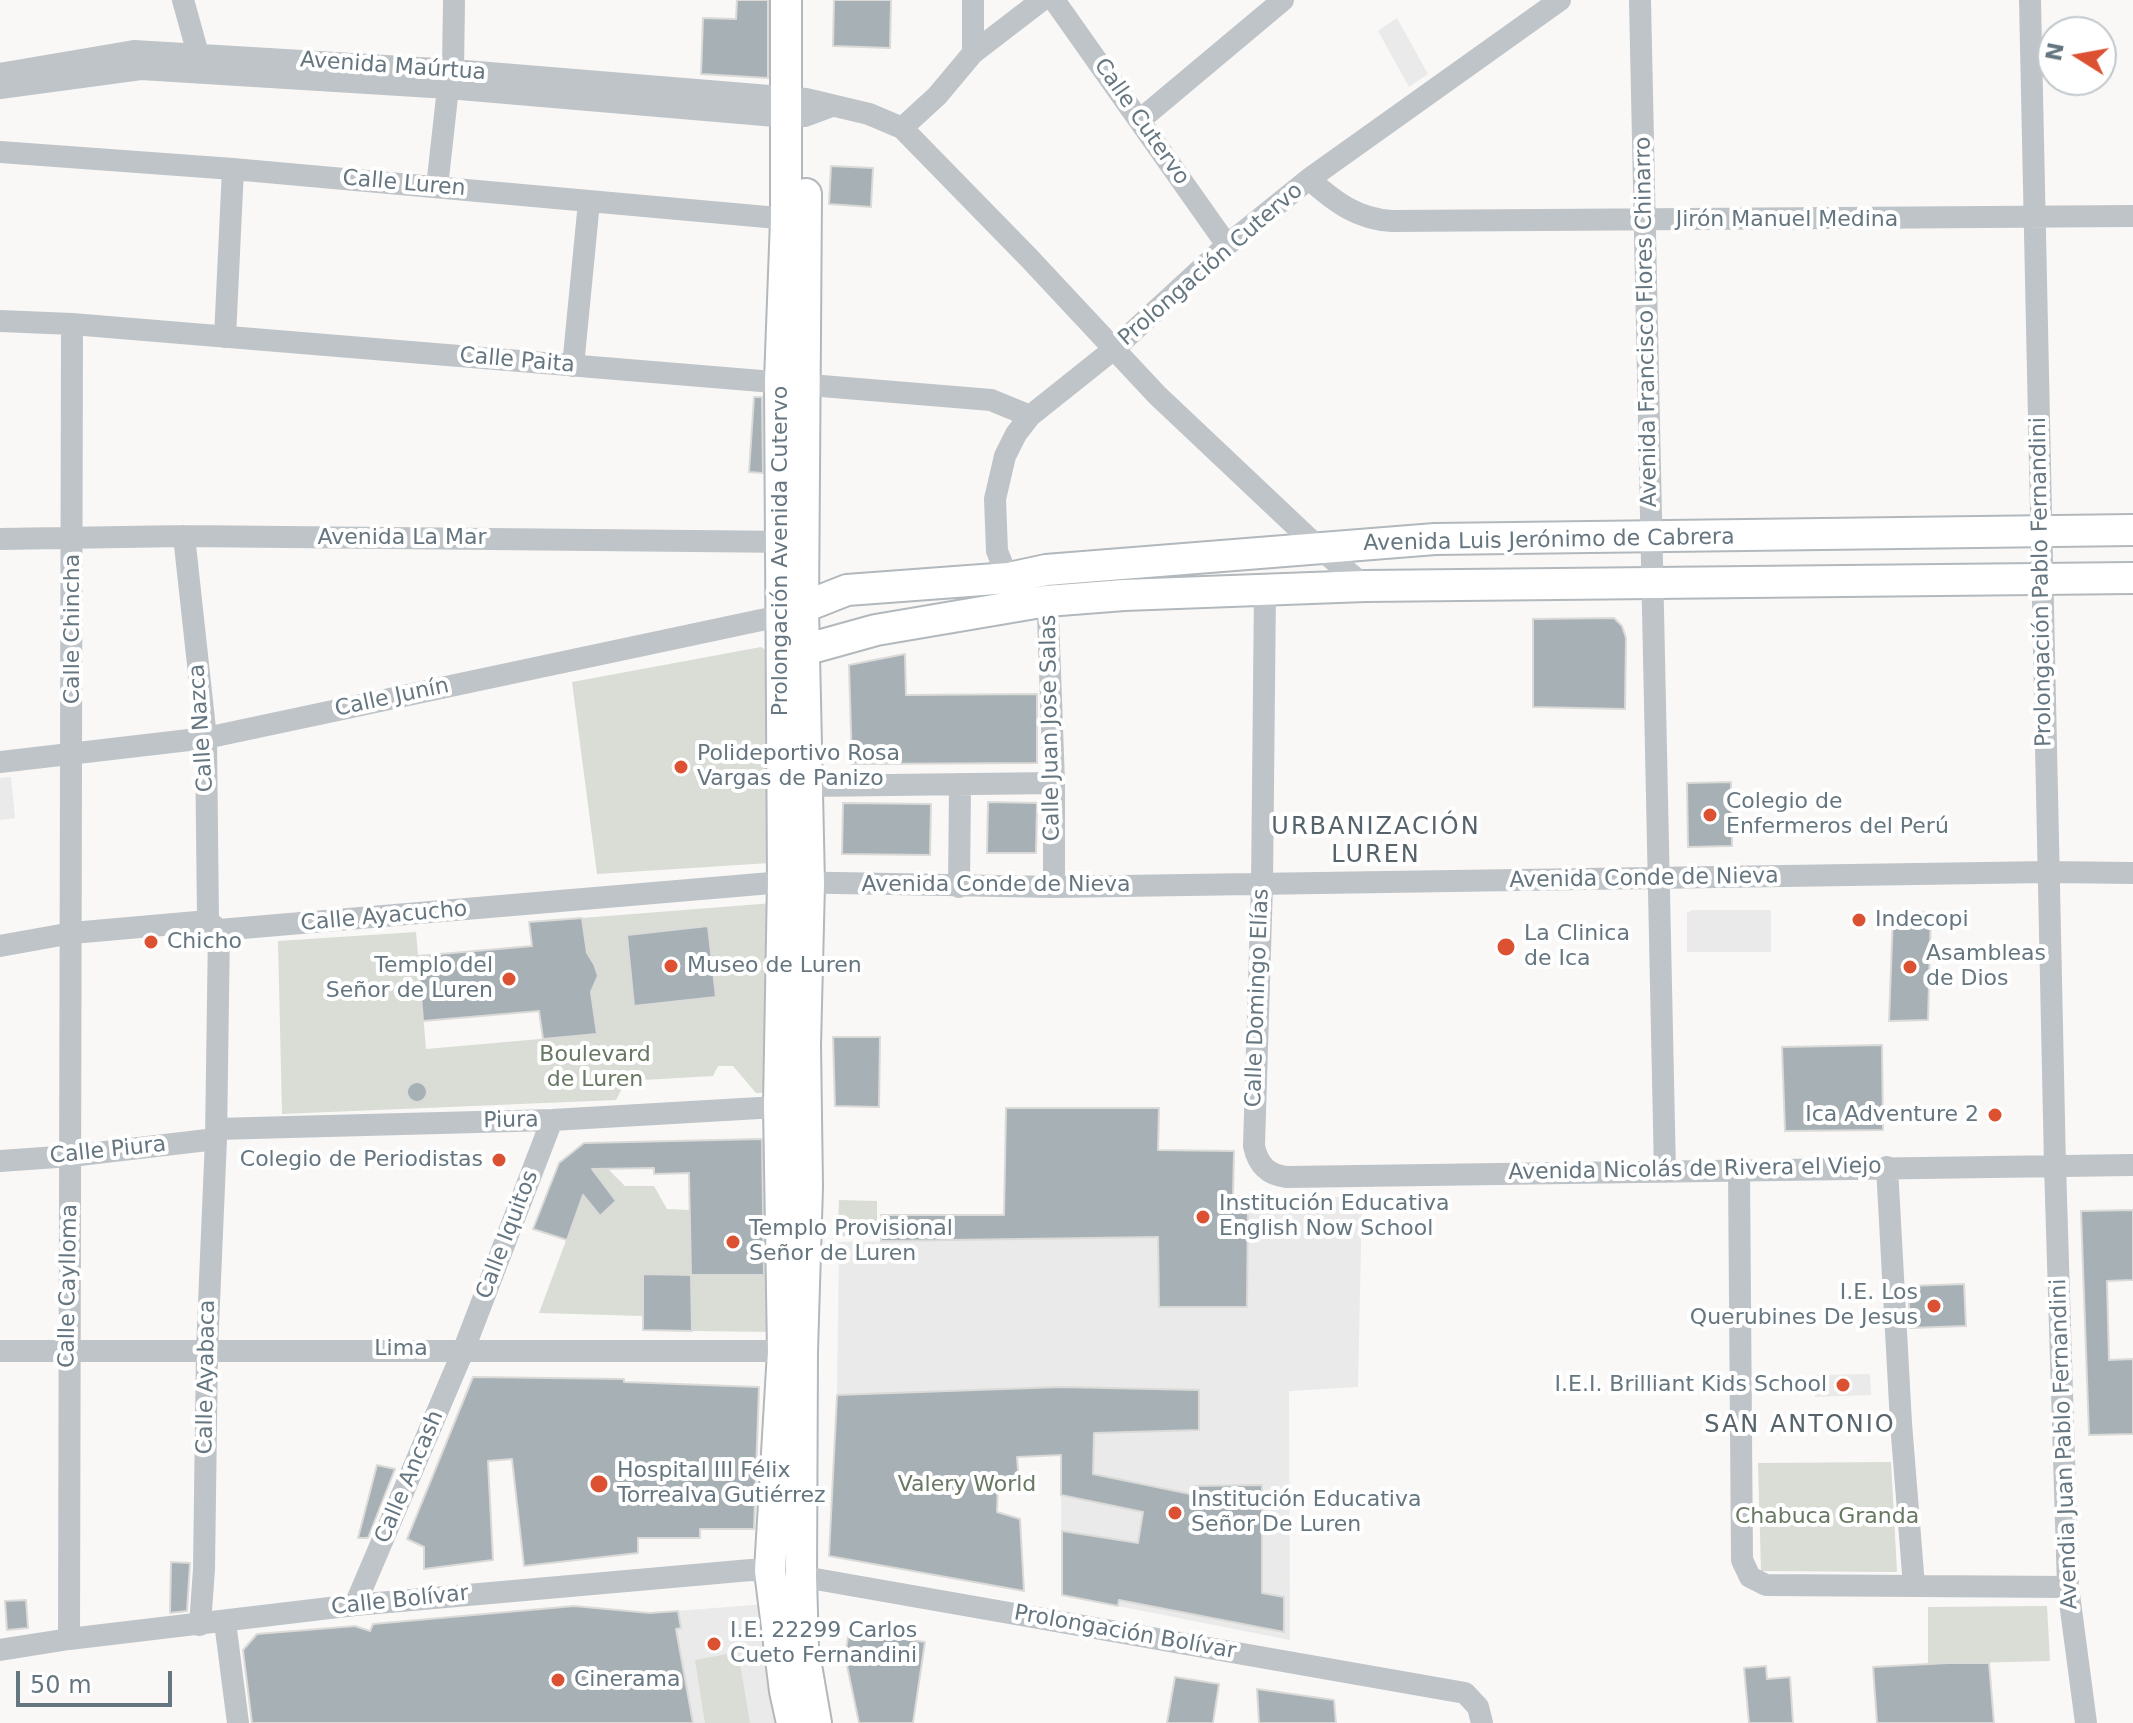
<!DOCTYPE html>
<html>
<head>
<meta charset="utf-8">
<style>
	body { margin:0 }
	#map { position:relative; width:2133px; height:1723px; overflow:hidden; background:#f9f8f6; font-family:"DejaVu Sans",sans-serif }
	canvas { display:block }
	.north { position:absolute; left:2037px; top:16px; width:80px; height:80px; box-sizing:border-box; background:#fff; border:2px solid #c1c8cc; border-radius:50%; rotate:281deg; font-size:22px; font-weight:700; line-height:32px; text-align:center; color:#657680 }
	.north::after { content:''; display:block; margin:auto; width:28px; height:36px; background:#dc5132; clip-path:polygon(50% 0,100% 100%,50% 72%,0 100%) }
	.scale { position:absolute; left:16px; top:1671px; width:156px; height:36px; box-sizing:border-box; border:4px solid #657680; border-top:0; padding-left:10px; font-size:24px; line-height:28px; white-space:nowrap; color:#657680; -webkit-text-stroke:6px #fff; paint-order:stroke }
</style>
</head>
<body>
<div id="map">
<canvas width="2133" height="1723"></canvas>
<div class="north">N</div>
<div class="scale">50 m</div>
</div>
<script>
const g = document.querySelector('canvas').getContext('2d');
g.lineJoin = 'round';
function paint(path, color) {
  g.fillStyle = color;
  g.fill(path, 'evenodd');
}
function strokePath(path, color, width, dash) {
  g.strokeStyle = color;
  g.lineWidth = width;
  g.lineCap = dash ? 'butt' : 'round';
  g.setLineDash(dash || []);
  g.stroke(path);
}
function drawText(font, color, halo, rows, align = 'center') {
  g.font = font + ' "DejaVu Sans",sans-serif';
  g.lineWidth = 8;
  g.setLineDash([]);
  g.textBaseline = 'middle';
  g.strokeStyle = halo;
  g.fillStyle = color;
  for (const [text, x, y, turn = 0] of rows) {
    g.save();
    g.translate(x, y);
    g.rotate((+turn || 0) * Math.PI / 180);
    g.textAlign = isNaN(turn) ? turn : align;
    if (halo) g.strokeText(text, 0, 0);
    g.fillText(text, 0, 0);
    g.restore();
  }
}
paint(new Path2D(`
	M 1397,18 L 1428,74 L 1409,87 L 1378,31 Z
	M 11,777 L 15,818 L 0,820 L 0,778 Z
	M 1692,910 L 1771,910 L 1771,952 L 1687,952 L 1687,913 Z
	M 1248,1197 L 1362,1197 L 1358,1387 L 1289,1391 L 1290,1640 L 1062,1595 L 1060,1387 L 837,1395 L 839,1242 L 1158,1237 L 1160,1307 L 1246,1307 Z
	M 1870,1374 L 1871,1395 L 1815,1397 L 1815,1375 Z
	M 766,1604 L 786,1723 L 671,1723 L 650,1613 Z`), '#e9eae9');
paint(new Path2D(`
	M 761,647 L 780,660 L 770,863 L 597,874 L 572,682 Z
	M 773,903 L 768,1093 L 756,1093 L 733,1066 L 718,1066 L 713,1076 L 626,1081 L 616,1100 L 282,1114 L 278,941 L 416,932 L 426,1049 L 597,1034 L 591,992 L 598,976 L 594,964 L 587,953 L 582,918 ZM 707,926 L 708,926 L 635,1006 L 627,935 Z
	M 592,1168 L 607,1168 L 625,1186 L 654,1186 L 667,1209 L 690,1210 L 692,1275 L 776,1276 L 776,1332 L 692,1331 L 691,1275 L 643,1274 L 643,1316 L 539,1313 L 583,1195 L 600,1215 L 616,1201 Z
	M 839,1200 L 877,1201 L 877,1237 L 838,1236 Z
	M 1891,1462 L 1897,1572 L 1761,1571 L 1758,1463 Z
	M 2047,1606 L 2050,1661 L 1928,1664 L 1928,1607 Z
	M 738,1652 L 750,1723 L 705,1723 L 695,1660 Z`), '#d9ddd5');
const building = new Path2D(`
	M 737,0 L 768,0 L 768,78 L 701,74 L 703,18 L 736,19 Z
	M 834,0 L 891,0 L 890,48 L 833,46 Z
	M 831,166 L 873,168 L 871,207 L 829,204 Z
	M 754,397 L 762,397 L 763,473 L 749,472 Z
	M 1614,618 L 1622,626 L 1626,638 L 1625,709 L 1533,707 L 1533,619 Z
	M 905,654 L 906,695 L 1037,694 L 1037,763 L 852,764 L 849,665 Z
	M 1731,782 L 1732,846 L 1688,847 L 1687,783 Z
	M 988,802 L 1037,803 L 1036,853 L 987,853 Z
	M 843,803 L 931,804 L 930,855 L 842,854 Z
	M 1931,912 L 1928,1020 L 1889,1021 L 1893,914 Z
	M 582,918 L 587,953 L 594,964 L 598,976 L 591,992 L 597,1034 L 543,1039 L 539,1011 L 423,1021 L 418,956 L 532,946 L 529,922 Z
	M 708,926 L 716,997 L 634,1006 L 627,935 Z
	M 833,1037 L 880,1037 L 879,1107 L 835,1106 Z
	M 1882,1045 L 1883,1130 L 1785,1131 L 1782,1047 Z
	M407 1092a10 10 0 1 1 20 0a10 10 0 1 1-20 0Z
	M 1006,1108 L 1159,1108 L 1158,1150 L 1234,1151 L 1233,1196 L 1248,1197 L 1247,1307 L 1159,1307 L 1158,1237 L 881,1241 L 881,1215 L 1004,1215 Z
	M 762,1139 L 764,1275 L 691,1275 L 689,1173 L 654,1174 L 654,1168 L 592,1169 L 616,1201 L 600,1216 L 583,1195 L 567,1240 L 533,1229 L 559,1163 L 584,1143 Z
	M 2133,1210 L 2133,1280 L 2107,1281 L 2109,1360 L 2133,1359 L 2133,1434 L 2089,1435 L 2081,1211 Z
	M 643,1274 L 691,1275 L 692,1331 L 643,1330 Z
	M 1964,1284 L 1966,1326 L 1910,1328 L 1908,1286 Z
	M 473,1377 L 624,1379 L 624,1382 L 759,1387 L 754,1529 L 700,1529 L 700,1538 L 638,1538 L 638,1553 L 524,1566 L 512,1459 L 488,1461 L 493,1560 L 424,1569 L 424,1547 L 407,1539 Z
	M 1060,1387 L 1199,1390 L 1199,1430 L 1094,1433 L 1093,1474 L 1195,1495 L 1195,1486 L 1262,1485 L 1262,1593 L 1284,1597 L 1284,1632 L 1119,1600 L 1118,1606 L 1062,1595 L 1062,1531 L 1138,1543 L 1143,1512 L 1061,1495 L 1061,1455 L 1017,1457 L 1019,1483 L 998,1483 L 997,1512 L 1020,1519 L 1024,1591 L 829,1556 L 837,1395 Z
	M 377,1465 L 395,1469 L 368,1538 L 358,1538 Z
	M 171,1562 L 190,1563 L 187,1611 L 170,1613 Z
	M 26,1600 L 28,1628 L 7,1630 L 5,1601 Z
	M 574,1606 L 650,1613 L 678,1611 L 681,1628 L 676,1629 L 693,1723 L 252,1723 L 243,1650 L 257,1634 L 355,1626 L 370,1631 L 373,1624 Z
	M 849,1631 L 925,1642 L 913,1723 L 859,1723 L 845,1656 Z
	M 1948,1663 L 1989,1663 L 1994,1723 L 1877,1723 L 1873,1667 Z
	M 1766,1666 L 1767,1679 L 1790,1677 L 1793,1723 L 1749,1723 L 1744,1668 Z
	M 1175,1677 L 1219,1684 L 1213,1723 L 1167,1723 Z
	M 1257,1689 L 1334,1700 L 1336,1723 L 1259,1723 Z`);
paint(building, '#a7b0b5');
strokePath(building, '#dadad8', 2);
const secondary = new Path2D(`
	M 786,0 L 786,220 L 780,381 L 783,882 L 779,1105 L 783,1352 L 770,1571 L 785,1691 L 792,1723
	M 806,194 L 803,608 L 809,884 L 805,1045 L 807,1187 L 802,1351 L 801,1578 L 803,1648 L 816,1723
	M 786,614 L 847,590 L 1009,578 L 1046,570 L 1435,539 L 2133,530
	M 804,650 L 876,630 L 1047,601 L 1124,595 L 1365,586 L 2133,578`);
strokePath(secondary, '#b2b8bc', 34);
strokePath(new Path2D(`
	M 183,0 L 198,54
	M 973,0 L 973,53
	M 1054,0 L 1227,245
	M 1640,0 L 1665,1172
	M 2030,0 L 2055,1165 L 2068,1587 L 2086,1723
	M 0,74 L 134,51 L 453,70 L 806,99 L 869,114 L 902,128 L 1029,258 L 1157,395 L 1319,548 L 1365,586
	M 0,88 L 141,69 L 448,88 L 787,117 L 805,116 L 832,106
	M 1141,119 L 1283,0
	M 902,128 L 937,96 L 973,53 L 1042,0
	M 0,152 L 233,169 L 800,220
	M 1309,179 C 1335,202 1357,219 1392,221 L 2133,216
	M 437,187 L 448,88 L 453,70 L 454,0
	M 0,321 L 72,324 L 991,400 L 1030,416
	M 225,337 L 233,169
	M 573,366 L 589,202
	M 184,536 L 206,738 L 208,921
	M 0,539 L 184,536 L 795,542
	M 1047,588 L 1054,783 L 1054,887
	M 1265,589 L 1262,885 L 1254,1146 C 1258,1165 1268,1175 1287,1177 L 2133,1165
	M 1013,591 L 997,551 L 995,499 L 1005,456 L 1016,434 L 1030,416 L 1114,349 L 1227,245 L 1309,179 L 1560,0
	M 0,762 L 206,738 L 780,616
	M 808,786 L 1054,783
	M 959,887 L 960,784
	M 0,946 L 72,933 L 208,921 L 219,930 L 783,882 L 1054,887 L 2049,872 L 2133,873
	M 216,1129 L 552,1120 L 794,1106
	M 0,1161 L 71,1156 L 216,1139
	M 1887,1167 L 1901,1423 L 1914,1586
	M 1739,1171 L 1742,1560 L 1750,1577 L 1766,1585 L 2068,1587
	M 0,1351 L 797,1351
	M 355,1605 L 464,1349 L 552,1120
	M 225,1622 L 238,1723
	M 200,1625 L 204,1569 L 207,1350 L 216,1139 L 219,930
	M 69,1639 L 72,324
	M 0,1650 L 69,1639 L 355,1605 L 751,1570 L 770,1571 L 1465,1693 L 1478,1707 L 1482,1723`), '#bfc4c8', 22);
strokePath(secondary, '#fff', 30);
for (const [x, y, r, color] of [
	[681,767,8,"#dc5132"],
	[1710,815,8,"#dc5132"],
	[1859,920,8,"#dc5132"],
	[151,942,8,"#dc5132"],
	[1506,947,10,"#dc5132"],
	[671,966,8,"#dc5132"],
	[1910,967,8,"#dc5132"],
	[509,979,8,"#dc5132"],
	[1995,1115,8,"#dc5132"],
	[499,1160,8,"#dc5132"],
	[1203,1217,8,"#dc5132"],
	[733,1242,8,"#dc5132"],
	[1934,1306,8,"#dc5132"],
	[1843,1385,8,"#dc5132"],
	[599,1484,10,"#dc5132"],
	[1175,1513,8,"#dc5132"],
	[714,1644,8,"#dc5132"],
	[558,1680,8,"#dc5132"]
]) {
  const dot = new Path2D();
  dot.arc(x, y, r, 0, 2 * Math.PI);
  g.fillStyle = color;
  g.fill(dot);
  strokePath(dot, '#fff', 3);
}
drawText('22px', '#657680', '#fff', [
	["Avenida Maúrtua",393,67,4],
	["Calle Cutervo",1141,122,55],
	["Calle Luren",404,184,5],
	["Jirón Manuel Medina",1787,220],
	["Prolongación Cutervo",1211,265,-41],
	["Avenida Francisco Flores Chinarro",1647,322,-91],
	["Calle Paita",517,361,5],
	["Avenida La Mar",402,538],
	["Avenida Luis Jerónimo de Cabrera",1549,541,-1],
	["Prolongación Avenida Cutervo",781,551,-90],
	["Prolongación Pablo Fernandini",2042,582,-91],
	["Calle Chincha",73,629,-90],
	["Calle Junín",392,698,-12],
	["Calle Nazca",202,728,-94],
	["Calle Juan Jose Salas",1051,728,-91],
	["Avenida Conde de Nieva",1644,879,-1],
	["Avenida Conde de Nieva",996,885],
	["Calle Ayacucho",384,917,-5],
	["Calle Domingo Elías",1258,998,-88],
	["Piura",511,1121,-1],
	["Calle Piura",108,1151,-6],
	["Avenida Nicolás de Rivera el Viejo",1695,1170,-1],
	["Calle Iquitos",508,1235,-69],
	["Calle Caylloma",69,1286,-89],
	["Lima",401,1349],
	["Calle Ayabaca",207,1377,-89],
	["Avendia Juan Pablo Fernandini",2065,1444,-92],
	["Calle Ancash",410,1477,-67],
	["Calle Bolívar",400,1601,-6],
	["Prolongación Bolívar",1125,1633,10]
]);
drawText('22px', '#657680', '#fff', [
	["Polideportivo Rosa",697,754],
	["Vargas de Panizo",697,779],
	["Colegio de",1726,802],
	["Enfermeros del Perú",1726,827],
	["Indecopi",1875,920],
	["La Clinica",1524,934],
	["de Ica",1524,959],
	["Chicho",167,942],
	["Asambleas",1926,954],
	["de Dios",1926,979],
	["Templo del",493,966,"right"],
	["Señor de Luren",493,991,"right"],
	["Museo de Luren",687,966],
	["Ica Adventure 2",1979,1115,"right"],
	["Colegio de Periodistas",483,1160,"right"],
	["Institución Educativa",1219,1204],
	["English Now School",1219,1229],
	["Templo Provisional",749,1229],
	["Señor de Luren",749,1254],
	["I.E. Los",1918,1293,"right"],
	["Querubines De Jesus",1918,1318,"right"],
	["I.E.I. Brilliant Kids School",1827,1385,"right"],
	["Hospital III Félix",617,1471],
	["Torrealva Gutiérrez",617,1496],
	["Institución Educativa",1191,1500],
	["Señor De Luren",1191,1525],
	["I.E. 22299 Carlos",730,1631],
	["Cueto Fernandini",730,1656],
	["Cinerama",574,1680]
], 'left');
drawText('22px', '#687863', '#fff', [
	["Boulevard",595,1055],
	["de Luren",595,1080],
	["Valery World",967,1485],
	["Chabuca Granda",1827,1517]
]);
g.letterSpacing = '2px';
drawText('24px', '#56636b', '#fff', [
	["URBANIZACIÓN",1376,828],
	["LUREN",1376,856],
	["SAN ANTONIO",1800,1426]
]);
g.letterSpacing = '0px';
</script>
</body>
</html>
